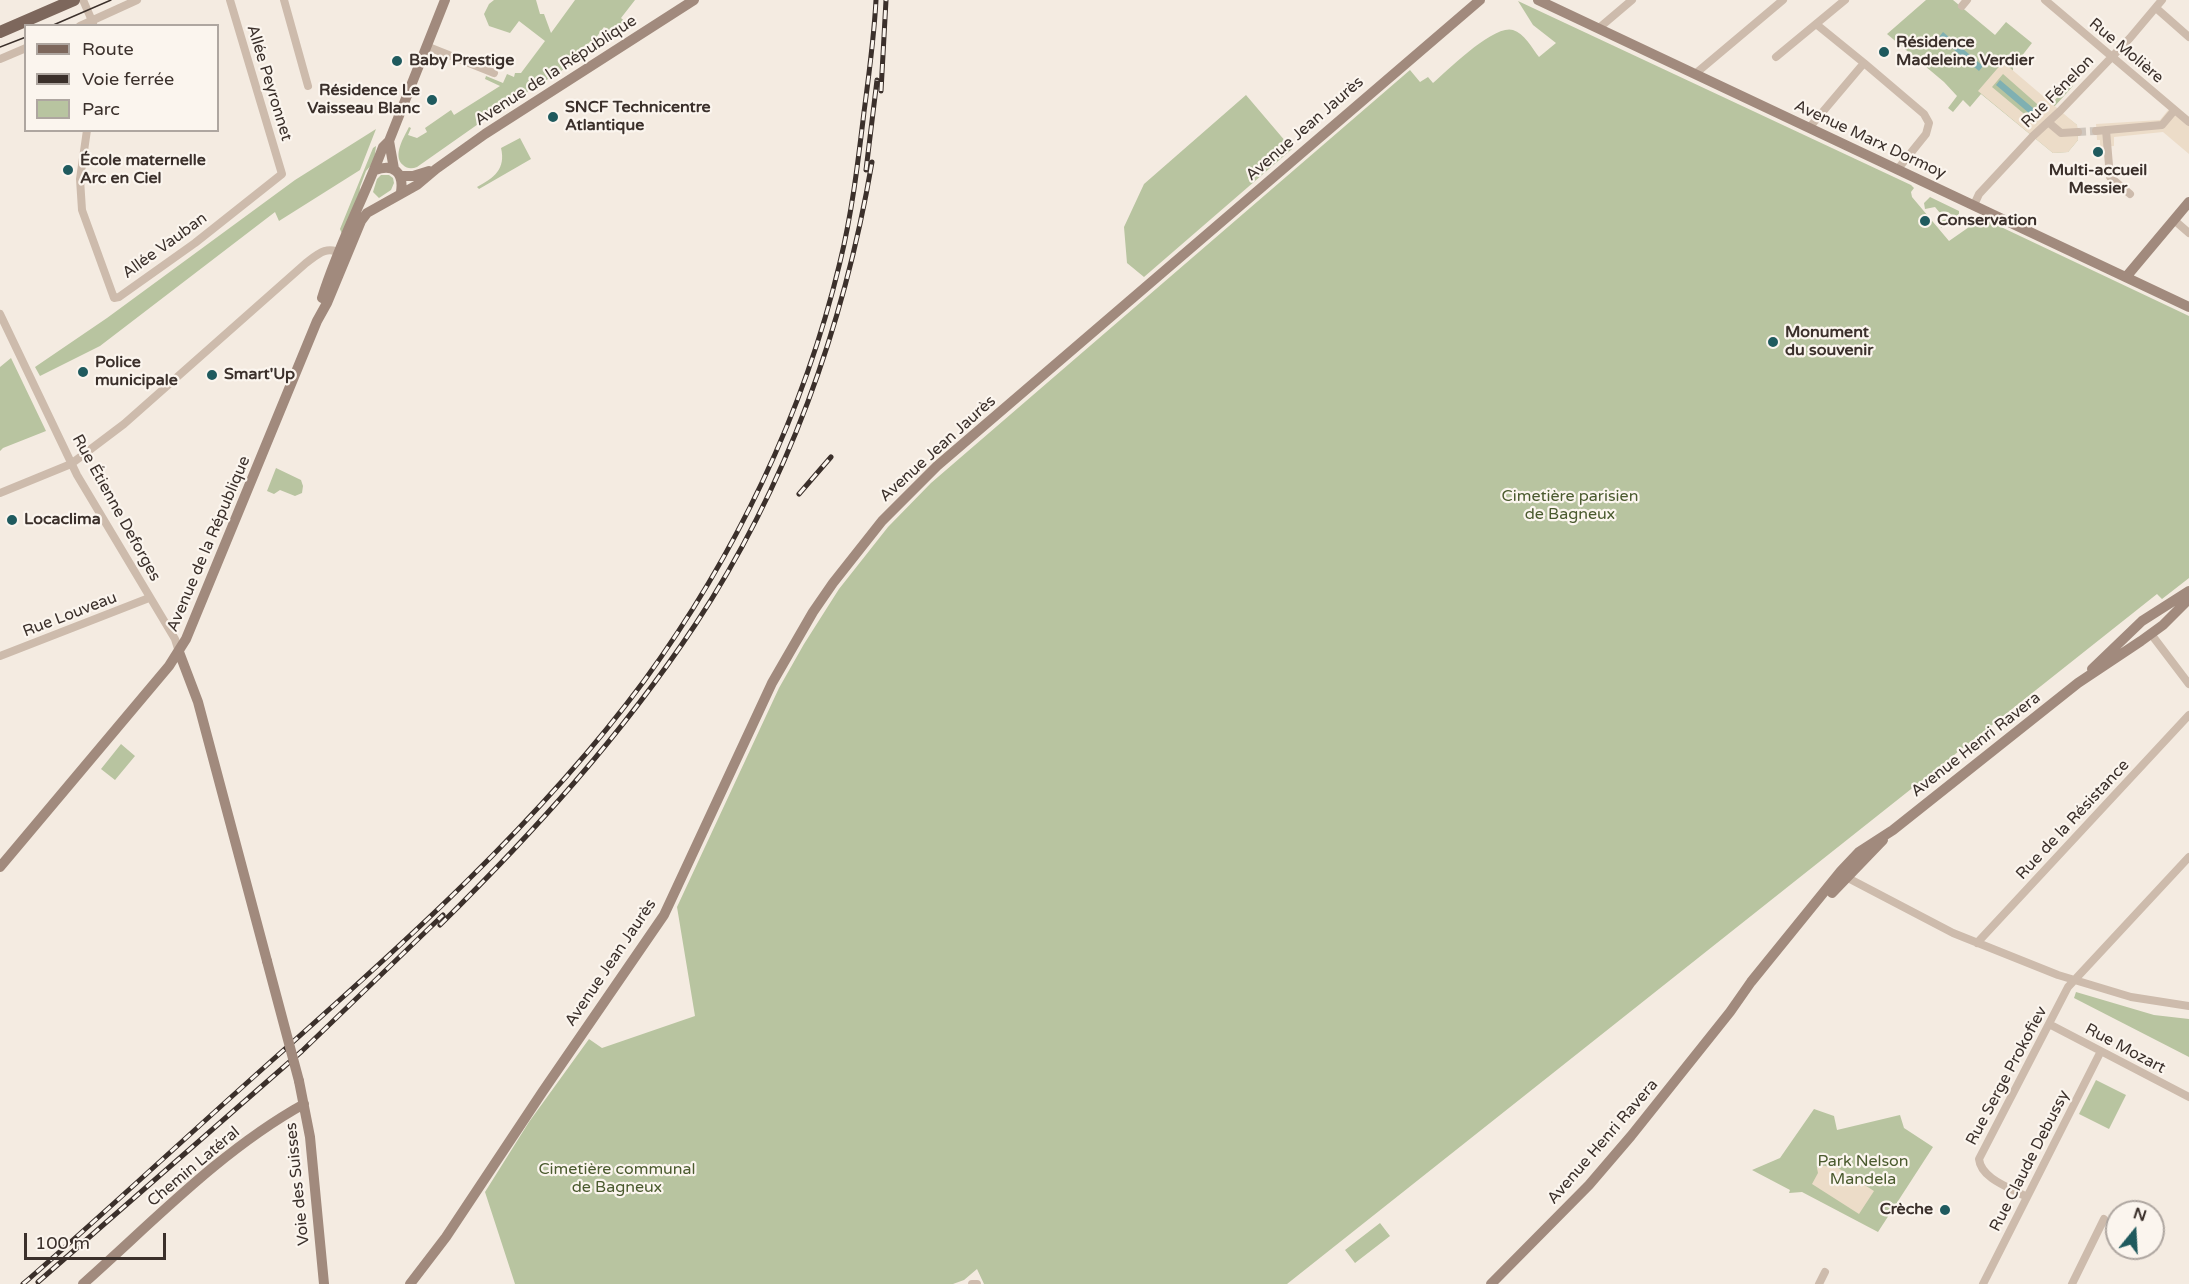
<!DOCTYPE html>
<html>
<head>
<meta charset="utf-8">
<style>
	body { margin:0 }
	#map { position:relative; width:2189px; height:1284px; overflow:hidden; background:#f4ebe1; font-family:"Varela Round",sans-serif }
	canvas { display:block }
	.legend { position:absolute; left:24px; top:24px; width:195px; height:108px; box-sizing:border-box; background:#fbf5ee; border:2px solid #aea6a0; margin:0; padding:8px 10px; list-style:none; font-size:18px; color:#3b302b }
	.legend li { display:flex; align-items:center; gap:12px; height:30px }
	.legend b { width:30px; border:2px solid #aea6a0 }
	.north { position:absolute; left:2105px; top:1200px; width:60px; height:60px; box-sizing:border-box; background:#fbf5ee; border:2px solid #aea6a0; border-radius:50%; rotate:18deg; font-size:16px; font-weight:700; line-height:24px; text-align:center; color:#3b302b }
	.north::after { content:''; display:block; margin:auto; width:21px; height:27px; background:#1f5a5e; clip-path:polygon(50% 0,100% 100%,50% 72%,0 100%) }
	.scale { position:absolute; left:24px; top:1233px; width:142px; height:27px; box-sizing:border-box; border:3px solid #3b302b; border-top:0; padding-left:8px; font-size:18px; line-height:21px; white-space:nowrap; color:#3b302b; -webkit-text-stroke:4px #fbf5ee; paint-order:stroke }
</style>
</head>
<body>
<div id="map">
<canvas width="2189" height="1284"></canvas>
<ul class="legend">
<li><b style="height:8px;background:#7d675c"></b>Route</li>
<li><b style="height:8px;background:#3b302b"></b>Voie ferrée</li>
<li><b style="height:16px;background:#b8c4a0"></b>Parc</li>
</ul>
<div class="north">N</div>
<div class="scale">100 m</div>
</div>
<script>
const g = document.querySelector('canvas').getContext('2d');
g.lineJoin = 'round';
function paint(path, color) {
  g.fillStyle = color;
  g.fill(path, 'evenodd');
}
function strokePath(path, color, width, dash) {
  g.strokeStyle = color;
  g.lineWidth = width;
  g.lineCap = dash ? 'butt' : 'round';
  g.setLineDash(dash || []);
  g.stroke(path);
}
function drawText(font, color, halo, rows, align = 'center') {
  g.font = font + ' "Varela Round",sans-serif';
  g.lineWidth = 4.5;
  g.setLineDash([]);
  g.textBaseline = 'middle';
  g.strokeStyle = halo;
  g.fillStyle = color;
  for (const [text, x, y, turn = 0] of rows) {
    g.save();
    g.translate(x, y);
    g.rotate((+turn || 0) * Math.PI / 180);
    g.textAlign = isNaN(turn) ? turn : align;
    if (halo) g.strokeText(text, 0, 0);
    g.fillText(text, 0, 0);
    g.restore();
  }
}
paint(new Path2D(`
	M 494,0 L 536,0 L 540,14 L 544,14 L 551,33 L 575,0 L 635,0 L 621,18 L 631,27 L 583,57 L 581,55 L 599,43 L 608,30 L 604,27 L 595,39 L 571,55 L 574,63 L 501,108 L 417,167 C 412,169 407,169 403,165 C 392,156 404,137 409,127 L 411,128 L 408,135 L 417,138 L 427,132 L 425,128 L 451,110 L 454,115 L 500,86 L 485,79 L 486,76 L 503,83 L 507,74 L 514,77 L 515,73 L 521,73 L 545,41 L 519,21 L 510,33 L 489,26 L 484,14 L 489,4 Z
	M 1926,0 L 1953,0 L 1995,35 L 2006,22 L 2032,43 L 2013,67 L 2013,71 L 2009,69 L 2051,104 L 2067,87 L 2063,84 L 2066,80 L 2073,86 L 2054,107 L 2077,125 L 2078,140 L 2068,152 L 2053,153 L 1981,94 L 1970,107 L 1963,100 L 1953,112 L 1948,108 L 1957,96 L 1944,82 L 1887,34 Z
	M 1518,1 L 1911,185 L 1914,188 L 1911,192 L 1912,197 L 1949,241 L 1982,218 L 2189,316 L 2189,578 L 2162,599 L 2157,594 L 1287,1284 L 984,1284 L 977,1269 L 964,1280 L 953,1284 L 515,1284 L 485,1192 L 529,1122 L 589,1039 L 602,1048 L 695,1016 L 677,907 L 779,688 L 804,644 L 839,589 L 888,527 L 931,483 L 1410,70 L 1420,82 L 1428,77 L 1433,83 C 1448,70 1494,24 1513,30 C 1524,33 1532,48 1539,57 L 1556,43 L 1533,25 Z
	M 1246,95 L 1292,149 L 1144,277 L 1127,263 L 1124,227 L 1144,184 Z
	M 376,129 L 360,170 L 279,221 L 275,212 L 100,346 L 40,376 L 35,367 L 107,318 L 295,180 Z
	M 520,138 L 531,159 L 479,189 L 477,187 C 494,178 506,169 501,148 Z
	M 376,146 L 374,162 L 366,171 L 360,187 L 359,200 L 342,234 L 340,229 L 373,148 Z
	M 381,175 L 389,175 L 393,178 L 394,183 L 391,190 L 379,198 L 373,192 L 377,179 Z
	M 1930,197 L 1959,211 L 1959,214 L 1941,228 L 1939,221 L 1951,218 L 1952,215 L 1948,212 L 1940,213 L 1935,207 L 1925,209 L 1924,203 Z
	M 11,358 L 46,431 L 3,448 L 0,451 L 0,367 Z
	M 276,468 L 301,480 L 303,486 L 302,493 L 295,496 L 280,490 L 274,494 L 267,491 Z
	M 121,744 L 135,756 L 115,780 L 101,769 Z
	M 2076,992 L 2154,1015 L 2189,1019 L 2189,1057 L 2074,998 Z
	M 2096,1080 L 2126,1095 L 2109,1129 L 2079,1114 Z
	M 1814,1109 L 1834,1116 L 1837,1130 L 1900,1115 L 1904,1128 L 1933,1147 L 1878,1232 L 1802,1192 L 1789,1193 L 1790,1190 L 1752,1170 L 1780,1158 Z
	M 1380,1223 L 1390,1236 L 1355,1263 L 1345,1250 Z`), '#b8c4a0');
paint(new Path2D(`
	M 2003,62 L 2077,125 L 2078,140 L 2068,152 L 2053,153 L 1978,91 ZM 2003,74 L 2045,111 L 2035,123 L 1992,87 Z
	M 2169,109 L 2189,126 L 2189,154 L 2163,132 L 2114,137 L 2114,146 L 2100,147 L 2100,140 L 2097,140 L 2096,124 L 2160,120 Z
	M 1819,1165 L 1838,1168 L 1874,1191 L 1859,1214 L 1812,1184 L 1818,1173 L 1817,1168 Z`), '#ecdcc8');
paint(new Path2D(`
	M 1943,32 L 1983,66 L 1979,71 L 1939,37 Z
	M 2000,80 L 2040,114 L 2036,119 L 1996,85 Z`), '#7fb0b2');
strokePath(new Path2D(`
	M 2078,132 L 2096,131`), '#cfc6bd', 8, [8, 4]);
strokePath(new Path2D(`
	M 83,0 L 93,23
	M 284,0 L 308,86
	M 2045,0 L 2189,122
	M 1962,6 L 1967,0
	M 2156,8 L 2189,37
	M 1816,24 L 1864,63
	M 80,26 L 137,0
	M 1599,28 L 1632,0
	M 426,46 L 494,73
	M 1776,57 L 1845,0
	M 0,59 L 26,48
	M 1695,74 L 1783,0
	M 2048,122 L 2061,133 L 2078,132
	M 1809,128 L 1864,63 L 1924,114 L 1929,123 L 1926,134 L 1897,170
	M 87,130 L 80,179 L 82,210 L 114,298 L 119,297 L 195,243 L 282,174 L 230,0
	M 2106,130 L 2110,177 L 2130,194
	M 2096,131 L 2162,125 L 2173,112
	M 1974,205 L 1979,194 L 2033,136 L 2060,111 L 2130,38 L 2162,0
	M 2174,220 L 2189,233
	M 0,314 L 77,475 L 175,639 L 179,652
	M 0,493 L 71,464 L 124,424 L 306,263 C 318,254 327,245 342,254
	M 2151,634 L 2189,684
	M 0,656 L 149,598
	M 1846,877 L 1953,933 L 2058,975 L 2131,997 L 2189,1006
	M 1977,943 L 2189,715
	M 2049,1024 L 2189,1097
	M 2027,1197 C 2011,1188 1981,1179 1979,1159 L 2068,987 L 2189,857
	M 972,1284 L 977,1284
	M 1819,1284 L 1825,1272
	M 1983,1284 L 2101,1051
	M 2072,1284 L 2104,1219`), '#cdbbac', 8);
strokePath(new Path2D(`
	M 1538,0 L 2189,307
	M 389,141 L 394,169
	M 375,170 C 394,163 404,173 401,192
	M 401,176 L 413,176 L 429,171
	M 2126,277 L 2189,202
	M 322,298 C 338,246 364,198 383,147 L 389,141 L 445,0
	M 179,652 L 198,702 L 267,961
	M 2092,669 L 2142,621 L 2189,591
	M 0,867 L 169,666 L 186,639 L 317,321 L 327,303 L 361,221 L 367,213 L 417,185 L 436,169 L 485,134 L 694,0
	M 1832,893 L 1883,840
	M 299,1081 L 310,1137 L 324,1284
	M 83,1284 C 153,1222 221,1150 304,1104
	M 410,1284 L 446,1237 L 543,1091 L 664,915 L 772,683 L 813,612 L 833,583 L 882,521 L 937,466 L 1480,0
	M 1491,1284 L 1589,1185 L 1631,1136 L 1730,1012 L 1751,982 L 1841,871 L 1859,852 L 1893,830 L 2078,683 L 2141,641 L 2163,625 L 2189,599`), '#a18a7d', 10);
strokePath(new Path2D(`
	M 0,32 L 74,0`), '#7d675c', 12);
strokePath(new Path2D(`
	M 51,26 L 111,0
	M 0,47 L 26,37`), '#3b302b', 1.5);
const rail = new Path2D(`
	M 881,91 L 886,0
	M 866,170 L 877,80
	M 799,494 L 831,457
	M 440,925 C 533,833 622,735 695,625 C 787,486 844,326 872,162
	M 38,1282 L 302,1051 L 443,915
	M 23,1284 C 106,1212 186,1137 268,1064 C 399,948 539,823 644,681 C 735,556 804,413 840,262 C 852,213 858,162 864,112 C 869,74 874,38 876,0`);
strokePath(rail, '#3b302b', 5);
strokePath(rail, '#fbf5ee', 3, [9]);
strokePath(new Path2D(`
	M 267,961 L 299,1081`), '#a18a7d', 10);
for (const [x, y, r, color] of [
	[1884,52,6,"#1f5a5e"],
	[397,61,6,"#1f5a5e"],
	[432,100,6,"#1f5a5e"],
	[553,117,6,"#1f5a5e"],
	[2098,152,6,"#1f5a5e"],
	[68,170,6,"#1f5a5e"],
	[1925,221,6,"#1f5a5e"],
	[1773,342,6,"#1f5a5e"],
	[83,372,6,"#1f5a5e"],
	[212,375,6,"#1f5a5e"],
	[12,520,6,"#1f5a5e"],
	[1945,1210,6,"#1f5a5e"]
]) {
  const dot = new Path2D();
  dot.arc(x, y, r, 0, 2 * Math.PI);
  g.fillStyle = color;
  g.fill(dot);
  strokePath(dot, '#fbf5ee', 2);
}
drawText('bold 16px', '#3b302b', '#fbf5ee', [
	["Résidence",1896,43],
	["Madeleine Verdier",1896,61],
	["Baby Prestige",409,61],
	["Résidence Le",420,91,"right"],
	["Vaisseau Blanc",420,109,"right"],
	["SNCF Technicentre",565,108],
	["Atlantique",565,126],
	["École maternelle",80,161],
	["Arc en Ciel",80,179],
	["Multi-accueil",2098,171,"center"],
	["Messier",2098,189,"center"],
	["Conservation",1937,221],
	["Monument",1785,333],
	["du souvenir",1785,351],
	["Police",95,363],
	["municipale",95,381],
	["Smart'Up",224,375],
	["Locaclima",24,520],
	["Crèche",1933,1210,"right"]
], 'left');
drawText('16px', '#3b302b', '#fbf5ee', [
	["Rue Molière",2126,51,40],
	["Avenue de la République",556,71,-33],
	["Allée Peyronnet",269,83,73],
	["Rue Fénelon",2058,92,-45],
	["Avenue Jean Jaurès",1305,129,-41],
	["Avenue Marx Dormoy",1870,140,25],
	["Allée Vauban",165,246,-36],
	["Avenue Jean Jaurès",938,449,-42],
	["Rue Étienne Deforges",116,508,61],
	["Avenue de la République",209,544,-67],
	["Rue Louveau",70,615,-21],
	["Avenue Henri Ravera",1976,745,-38],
	["Rue de la Résistance",2073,820,-47],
	["Avenue Jean Jaurès",611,963,-56],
	["Rue Mozart",2125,1049,28],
	["Rue Serge Prokofiev",2007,1076,-62],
	["Avenue Henri Ravera",1603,1142,-49],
	["Rue Claude Debussy",2030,1161,-63],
	["Chemin Latéral",194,1167,-40],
	["Voie des Suisses",298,1184,-96]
]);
drawText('16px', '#4a5a2e', '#fbf5ee', [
	["Cimetière parisien",1570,497],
	["de Bagneux",1570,515],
	["Park Nelson",1863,1162],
	["Mandela",1863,1180],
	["Cimetière communal",617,1170],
	["de Bagneux",617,1188]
]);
</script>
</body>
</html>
